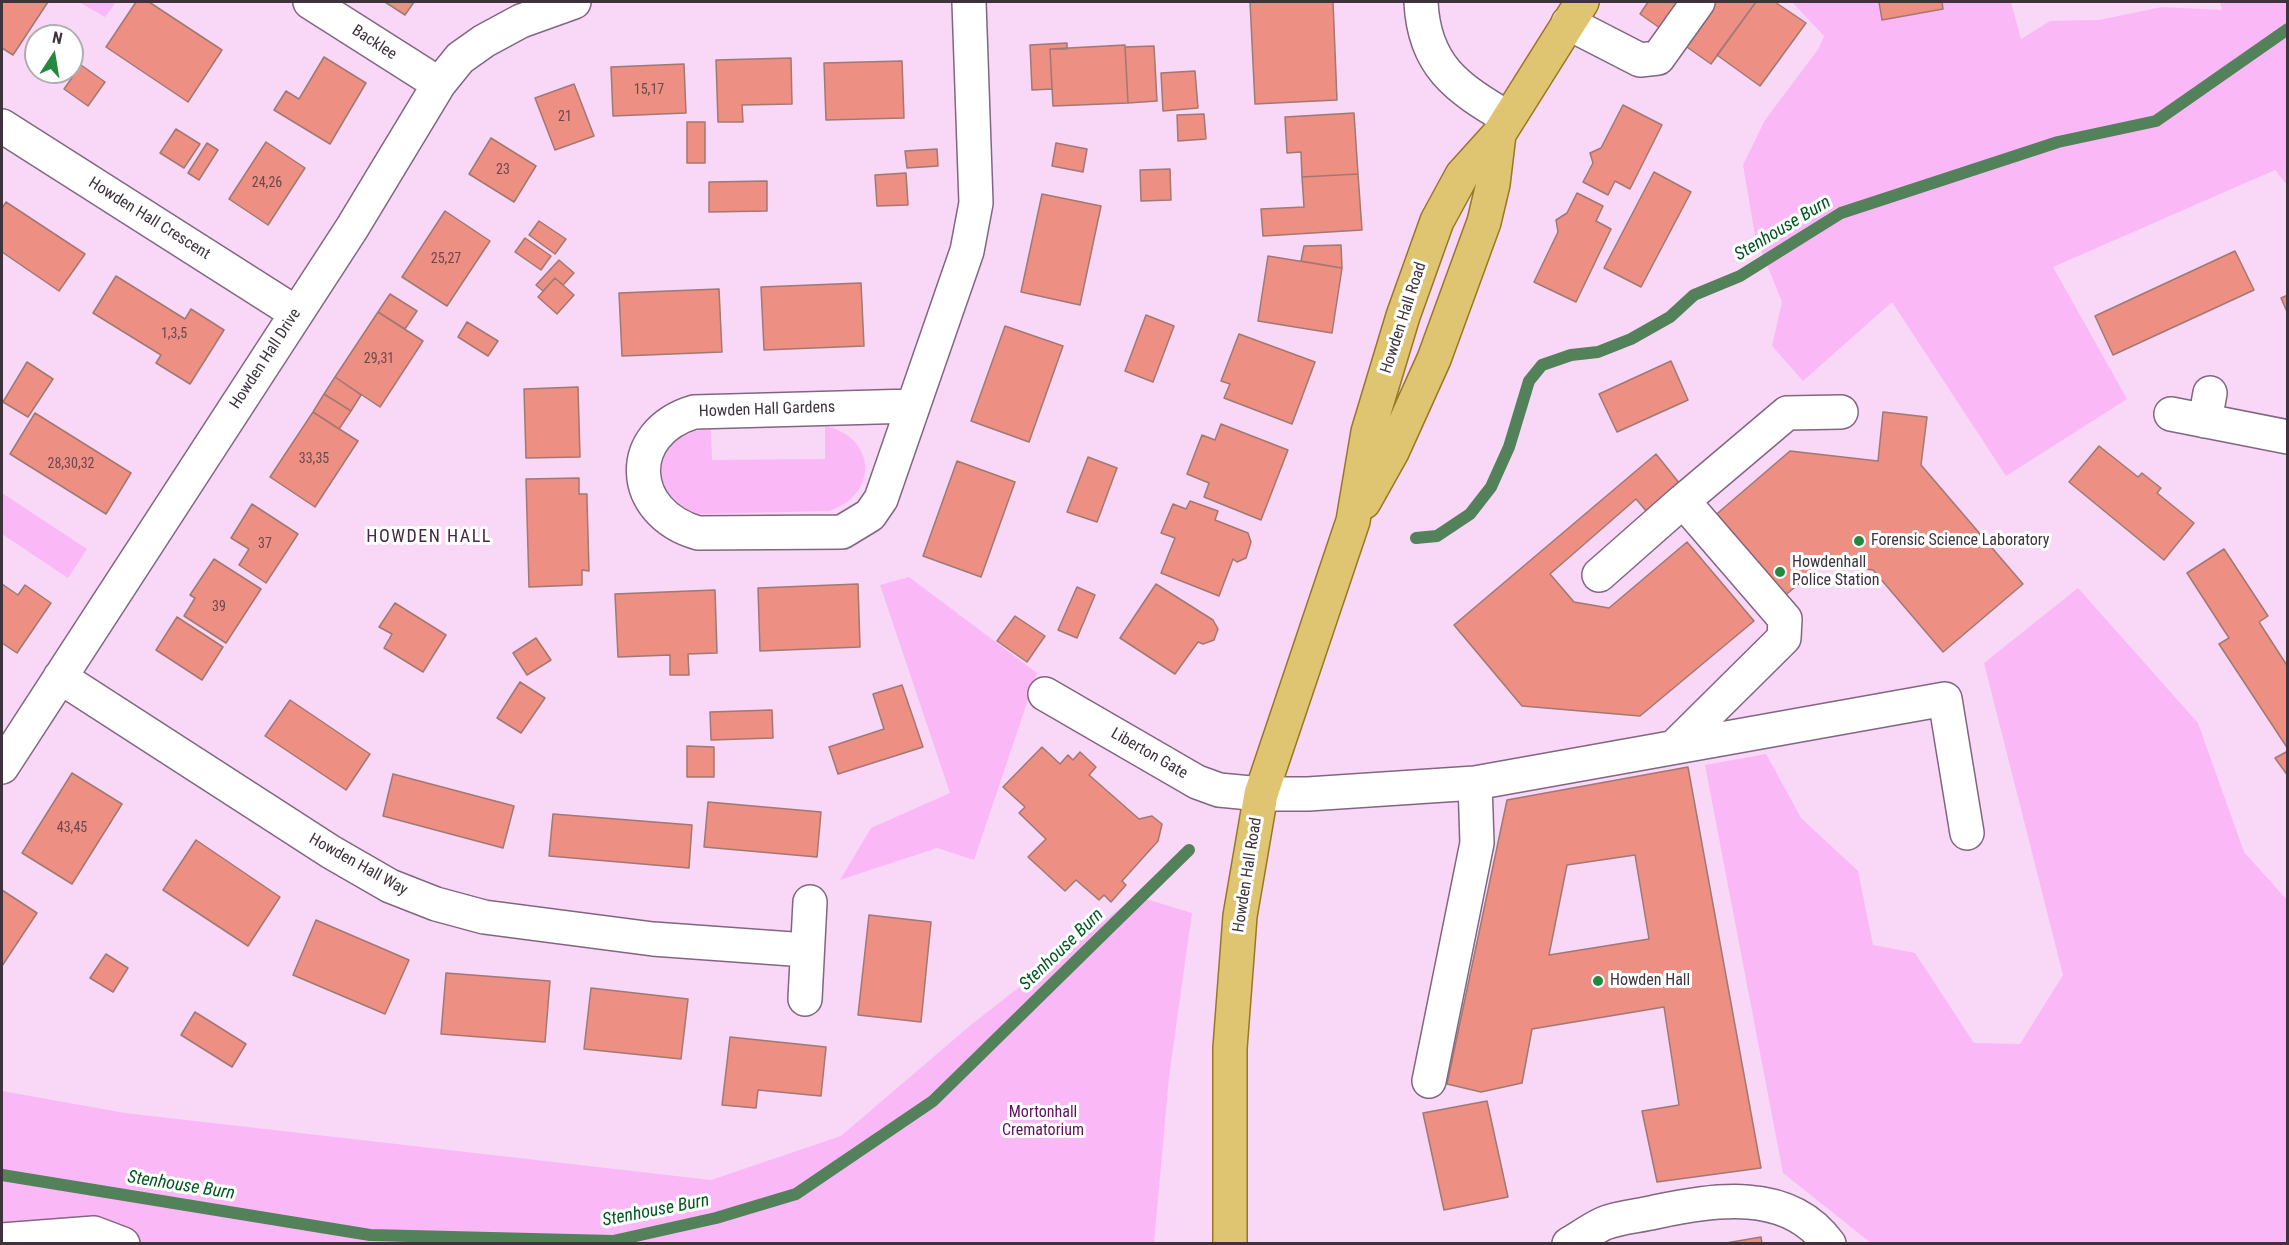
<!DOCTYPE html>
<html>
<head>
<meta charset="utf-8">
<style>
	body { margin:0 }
	#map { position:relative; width:2289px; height:1245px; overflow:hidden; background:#f8d8f6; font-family:"Roboto Condensed",sans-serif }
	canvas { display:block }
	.frame { position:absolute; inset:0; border:3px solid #3e323d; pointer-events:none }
	.north { position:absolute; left:24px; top:24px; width:60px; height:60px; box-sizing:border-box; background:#fff; border:2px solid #b2adb1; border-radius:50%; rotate:12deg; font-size:16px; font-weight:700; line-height:24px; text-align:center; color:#3e323d }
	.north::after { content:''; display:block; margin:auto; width:21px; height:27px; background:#23893f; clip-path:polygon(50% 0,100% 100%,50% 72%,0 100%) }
</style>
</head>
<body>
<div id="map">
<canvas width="2289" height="1245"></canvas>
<div class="frame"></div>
<div class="north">N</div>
</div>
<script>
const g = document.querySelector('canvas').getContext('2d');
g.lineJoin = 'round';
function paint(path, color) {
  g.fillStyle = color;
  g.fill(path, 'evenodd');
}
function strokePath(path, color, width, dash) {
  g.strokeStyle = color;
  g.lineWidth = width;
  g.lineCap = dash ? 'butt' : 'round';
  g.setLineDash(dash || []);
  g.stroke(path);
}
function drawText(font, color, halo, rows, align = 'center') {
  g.font = font + ' "Roboto Condensed",sans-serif';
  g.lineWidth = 6;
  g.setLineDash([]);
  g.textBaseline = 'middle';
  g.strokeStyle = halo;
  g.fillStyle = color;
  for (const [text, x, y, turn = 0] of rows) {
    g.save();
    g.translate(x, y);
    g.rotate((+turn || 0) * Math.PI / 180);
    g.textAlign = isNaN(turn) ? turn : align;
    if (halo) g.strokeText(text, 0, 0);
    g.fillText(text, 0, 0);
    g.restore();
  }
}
paint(new Path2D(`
	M 79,2 L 116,2 L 105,17 Z
	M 1792,2 L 1879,2 L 1883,20 L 1942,9 L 1942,2 L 2011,2 L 2021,39 L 2050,21 L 2099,20 L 2162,7 L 2222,10 L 2220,2 L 2287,2 L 2287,185 L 2275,170 L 2053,267 L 2127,399 L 2006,476 L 1892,302 L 1803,381 L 1772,346 L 1782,302 L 1755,235 L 1743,165 L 1765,120 L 1819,48 L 1824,36 Z
	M 825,426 C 877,437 879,495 829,511 L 700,514 C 643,499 652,431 711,429 L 712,460 L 825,459 Z
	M 2,493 L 87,549 L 68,578 L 2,534 Z
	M 909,577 L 1037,673 L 974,860 L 937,848 L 840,880 L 871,828 L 950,793 L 880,585 Z
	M 2078,588 L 2198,723 L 2244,852 L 2287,900 L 2287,1243 L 1871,1243 L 1783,1173 L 1705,765 L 1766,754 L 1801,818 L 1858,871 L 1873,945 L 1915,953 L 1974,1043 L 2020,1044 L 2063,975 L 1984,663 Z
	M 1136,896 L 1192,913 L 1169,1077 L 1154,1243 L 2,1243 L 2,1091 L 125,1113 L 711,1180 L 841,1136 L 972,1024 Z`), '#fbb8f7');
strokePath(new Path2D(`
	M 1416,538 L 1437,536 L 1470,514 L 1491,487 L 1509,447 L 1529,381 L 1542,365 L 1571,355 L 1598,352 L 1631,339 L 1670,317 L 1694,295 L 1740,276 L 1841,213 L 2058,142 L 2156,121 L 2288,29
	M 2,1175 L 370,1235 L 613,1241 L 716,1218 L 796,1194 L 933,1101 L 1189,850`), '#52815a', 12);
const building = new Path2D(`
	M 2,2 L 48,2 L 13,55 L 2,48 Z
	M 136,2 L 149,2 L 222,50 L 188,102 L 106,47 Z
	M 385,2 L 414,2 L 405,15 Z
	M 1250,2 L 1333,2 L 1337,100 L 1255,104 Z
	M 1648,2 L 1756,2 L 1711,64 L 1640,14 Z
	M 1756,2 L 1775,2 L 1806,23 L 1760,86 L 1717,55 Z
	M 1879,2 L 1942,2 L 1943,9 L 1882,20 Z
	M 1067,43 L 1067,49 L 1050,49 L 1052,89 L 1032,90 L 1030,45 Z
	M 1125,45 L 1128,103 L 1053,106 L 1050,49 Z
	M 1154,46 L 1157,101 L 1128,103 L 1125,47 Z
	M 324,57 L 366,83 L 330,144 L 274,110 L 286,91 L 299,99 Z
	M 791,58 L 792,104 L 742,105 L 743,122 L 718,122 L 716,60 Z
	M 902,61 L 904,118 L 826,120 L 824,63 Z
	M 684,64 L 686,113 L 613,116 L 611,67 Z
	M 81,65 L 105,82 L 88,106 L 64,89 Z
	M 1195,71 L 1198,108 L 1163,111 L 1161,73 Z
	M 574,84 L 594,136 L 555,150 L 535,98 Z
	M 1623,105 L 1662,125 L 1630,189 L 1615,181 L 1608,195 L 1583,182 L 1593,163 L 1590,153 L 1601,148 Z
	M 1354,113 L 1358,174 L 1302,177 L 1301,152 L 1287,153 L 1285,117 Z
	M 1204,114 L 1206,139 L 1178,141 L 1177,115 Z
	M 687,122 L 705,122 L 705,163 L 687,163 Z
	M 176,129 L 200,144 L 184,168 L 160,153 Z
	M 491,138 L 536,166 L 514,202 L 469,174 Z
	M 266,142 L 305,168 L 268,225 L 229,199 Z
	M 207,143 L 218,150 L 199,180 L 188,173 Z
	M 1056,143 L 1087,149 L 1083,172 L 1052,166 Z
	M 937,149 L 938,166 L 907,168 L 905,151 Z
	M 1170,169 L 1171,200 L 1141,201 L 1140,170 Z
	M 1654,172 L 1691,192 L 1641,287 L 1604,268 Z
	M 906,173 L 908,205 L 877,206 L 875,175 Z
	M 1358,174 L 1362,230 L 1263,236 L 1261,209 L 1304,207 L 1302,177 Z
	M 767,181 L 767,211 L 709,212 L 709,182 Z
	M 1577,193 L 1603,206 L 1596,221 L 1611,229 L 1576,302 L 1534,282 L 1558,232 L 1556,220 L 1567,213 Z
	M 1042,194 L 1101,206 L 1080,305 L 1021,292 Z
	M 6,202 L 85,254 L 59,291 L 2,252 L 2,208 Z
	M 445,211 L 490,241 L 447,306 L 402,277 Z
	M 539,221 L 566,239 L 555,254 L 529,235 Z
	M 525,238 L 551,256 L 541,270 L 515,252 Z
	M 1341,245 L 1342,268 L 1301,261 L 1304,246 Z
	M 2235,251 L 2254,290 L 2113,355 L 2095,316 Z
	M 1268,256 L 1342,268 L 1332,333 L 1258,321 Z
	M 559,260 L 574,273 L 563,285 L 555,278 L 543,291 L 536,285 Z
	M 116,276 L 185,319 L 191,309 L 224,330 L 190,384 L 156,363 L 161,355 L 93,313 Z
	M 555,278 L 574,295 L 557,314 L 538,297 Z
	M 861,283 L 864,346 L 764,350 L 761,287 Z
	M 719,289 L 722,352 L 622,356 L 619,293 Z
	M 390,294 L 417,311 L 405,329 L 378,312 Z
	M 2288,295 L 2288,314 L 2281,298 Z
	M 378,312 L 423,341 L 380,407 L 335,377 Z
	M 1146,315 L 1174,326 L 1153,382 L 1125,371 Z
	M 467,322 L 498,341 L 488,356 L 458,337 Z
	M 1005,326 L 1063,346 L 1029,442 L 971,421 Z
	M 1239,334 L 1315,362 L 1292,424 L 1224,398 L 1230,384 L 1221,381 Z
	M 1671,361 L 1688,400 L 1617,432 L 1599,394 Z
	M 27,362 L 53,379 L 28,417 L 3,402 Z
	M 335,377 L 361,395 L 351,411 L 324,394 Z
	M 578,387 L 580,457 L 526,458 L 524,389 Z
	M 324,394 L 351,411 L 339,429 L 313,412 Z
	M 313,412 L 358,441 L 315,507 L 270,477 Z
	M 1883,412 L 1927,417 L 1921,465 L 2023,584 L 1943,652 L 1873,570 L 1822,564 L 1781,599 L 1712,518 L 1790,451 L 1878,461 Z
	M 35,413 L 131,473 L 106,514 L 10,454 Z
	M 1221,424 L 1288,450 L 1261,520 L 1204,497 L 1209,483 L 1187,474 L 1202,435 L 1215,440 Z
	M 2099,446 L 2138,477 L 2142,473 L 2152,481 L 2161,488 L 2157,493 L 2194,523 L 2164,560 L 2069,482 Z
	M 1656,454 L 1680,484 L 1647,512 L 1636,499 L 1550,574 L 1574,602 L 1609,608 L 1687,542 L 1754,621 L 1640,716 L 1522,706 L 1454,625 Z
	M 1088,457 L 1117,468 L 1097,522 L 1067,512 Z
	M 957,461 L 1015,482 L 981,577 L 923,556 Z
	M 579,478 L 579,494 L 587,494 L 587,500 L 589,571 L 582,570 L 582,585 L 529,587 L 526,479 Z
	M 1190,501 L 1218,511 L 1215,520 L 1248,533 L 1251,542 L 1246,558 L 1237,562 L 1233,559 L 1219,596 L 1161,573 L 1175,538 L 1161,533 L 1173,504 L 1186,509 Z
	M 252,504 L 298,534 L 266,583 L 239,565 L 249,549 L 231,538 Z
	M 2224,549 L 2268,616 L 2259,622 L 2288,667 L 2288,749 L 2219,644 L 2229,638 L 2187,573 Z
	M 214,559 L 261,589 L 226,643 L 184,616 L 195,598 L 190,595 Z
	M 2,584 L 18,595 L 25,585 L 51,603 L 17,653 L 2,643 Z
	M 858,584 L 860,647 L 760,651 L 758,588 Z
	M 1156,584 L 1213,620 L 1218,629 L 1214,640 L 1203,644 L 1198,642 L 1175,674 L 1120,638 Z
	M 1077,587 L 1095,595 L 1077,638 L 1058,630 Z
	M 715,590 L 717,653 L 688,654 L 689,675 L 670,675 L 670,655 L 618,657 L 615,594 Z
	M 395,603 L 446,635 L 423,672 L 384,648 L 392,634 L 379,627 Z
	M 1015,616 L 1045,636 L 1027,662 L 997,641 Z
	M 177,617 L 223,647 L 202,680 L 156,650 Z
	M 536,638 L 551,660 L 527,675 L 513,653 Z
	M 520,682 L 545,698 L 521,733 L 497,718 Z
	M 902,685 L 923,747 L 838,774 L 829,747 L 884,729 L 873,694 Z
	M 290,700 L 370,754 L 346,790 L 265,736 Z
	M 772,710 L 773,738 L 711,740 L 710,712 Z
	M 687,746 L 714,747 L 714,777 L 687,777 Z
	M 1042,747 L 1060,764 L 1068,755 L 1073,760 L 1080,752 L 1096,767 L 1089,775 L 1139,819 L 1152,816 L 1162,824 L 1158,841 L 1122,881 L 1126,885 L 1111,902 L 1104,895 L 1099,900 L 1076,880 L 1065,891 L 1028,857 L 1046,839 L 1019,813 L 1025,807 L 1003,787 Z
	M 2288,751 L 2288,776 L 2275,758 Z
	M 1688,767 L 1761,1168 L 1657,1182 L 1642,1111 L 1679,1105 L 1664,1007 L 1532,1029 L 1522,1083 L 1481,1092 L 1447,1084 L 1507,800 ZM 1635,855 L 1649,939 L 1549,955 L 1567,865 Z
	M 72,773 L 122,804 L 72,884 L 22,853 Z
	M 393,774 L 514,806 L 503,848 L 383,816 Z
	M 708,802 L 821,812 L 817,857 L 704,847 Z
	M 553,814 L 692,825 L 689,868 L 549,856 Z
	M 196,840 L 280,897 L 248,946 L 163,890 Z
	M 2,890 L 37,913 L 2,966 Z
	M 869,915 L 931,922 L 921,1022 L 858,1015 Z
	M 316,920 L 409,960 L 385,1014 L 293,975 Z
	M 106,954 L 128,968 L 113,992 L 90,978 Z
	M 446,973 L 550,981 L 545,1042 L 441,1034 Z
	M 591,988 L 688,999 L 681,1059 L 584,1049 Z
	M 195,1012 L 246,1044 L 232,1067 L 181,1035 Z
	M 730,1037 L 826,1047 L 821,1096 L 758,1090 L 756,1108 L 722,1105 Z
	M 1487,1101 L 1508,1197 L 1444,1210 L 1423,1113 Z
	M 1761,1237 L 1762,1244 L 1720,1244 Z`);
paint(building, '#ed8f83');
strokePath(building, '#a17872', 1.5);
const minor = new Path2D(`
	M 310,2 L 439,84
	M 1421,2 C 1424,66 1457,88 1508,118
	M 1568,23 L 1640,60 L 1658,58 L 1698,2
	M 2,126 L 296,313
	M 913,406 L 694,412 C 624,433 628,513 698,533 L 842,532 L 870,515 L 881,499 L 967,251 L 976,203 L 969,2
	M 2171,414 L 2288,437
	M 2205,421 L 2210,393
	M 1599,575 L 1683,501
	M 60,677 L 331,852 L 390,886 L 436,904 L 484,917 L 653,939 L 806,950
	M 1045,694 L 1197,782 L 1219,790 L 1261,794 L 1308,794 L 1475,783 L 1945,699 L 1967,833
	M 1675,746 L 1784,638 L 1785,619 L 1683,501 L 1787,413 L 1841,412
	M 2,767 L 352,228 L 439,84 L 460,58 L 484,41 L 521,21 L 574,2
	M 805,999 L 810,902
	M 1429,1081 L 1477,843 L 1475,783
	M 2,1240 L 94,1233 L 123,1244
	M 1569,1244 C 1581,1237 1593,1228 1605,1223 C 1620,1217 1639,1216 1655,1212 C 1713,1200 1788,1187 1829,1244`);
const major = new Path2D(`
	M 1364,502 L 1392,452 L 1434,359 L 1484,222 L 1493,184 L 1499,134
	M 1230,1244 L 1230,1048 L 1240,916 L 1261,794 L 1353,521 L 1368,432 L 1403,316 L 1437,221 L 1462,175 L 1499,134 L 1582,2`);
strokePath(minor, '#826680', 36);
strokePath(major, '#987822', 36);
strokePath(minor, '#fff', 33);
strokePath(major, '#dfc572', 33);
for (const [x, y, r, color] of [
	[1859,541,6,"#23893f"],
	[1780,572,6,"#23893f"],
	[1598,981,6,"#23893f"]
]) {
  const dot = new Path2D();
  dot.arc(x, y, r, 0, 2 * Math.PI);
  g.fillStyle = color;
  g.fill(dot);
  strokePath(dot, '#fff', 2);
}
drawText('14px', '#6a494e', null, [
	["15,17",649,90],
	["21",565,117],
	["23",503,170],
	["24,26",267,183],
	["25,27",446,259],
	["1,3,5",174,334],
	["29,31",379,359],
	["33,35",314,459],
	["28,30,32",71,464],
	["37",265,544],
	["39",219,607],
	["43,45",72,828]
]);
drawText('16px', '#3e323d', '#fff', [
	["Backlee",374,43,33],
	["Howden Hall Crescent",149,219,32],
	["Howden Hall Road",1404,318,-72],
	["Howden Hall Drive",266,359,-57],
	["Howden Hall Gardens",767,410,-2],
	["Liberton Gate",1149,754,30],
	["Howden Hall Way",358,865,29],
	["Howden Hall Road",1248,875,-81]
]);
drawText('16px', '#3e323d', '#fff', [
	["Forensic Science Laboratory",1871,541],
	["Howdenhall",1792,563],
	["Police Station",1792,581],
	["Howden Hall",1610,981]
], 'left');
drawText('16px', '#600f60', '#fff', [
	["Mortonhall",1043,1113],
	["Crematorium",1043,1131]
]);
drawText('italic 18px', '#00581f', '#fff', [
	["Stenhouse Burn",1783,229,-31],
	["Stenhouse Burn",1062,950,-44],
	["Stenhouse Burn",181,1186,9],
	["Stenhouse Burn",656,1211,-11]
]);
g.letterSpacing = '1.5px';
drawText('18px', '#432a42', '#fff', [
	["HOWDEN HALL",429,537]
]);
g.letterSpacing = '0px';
</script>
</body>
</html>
